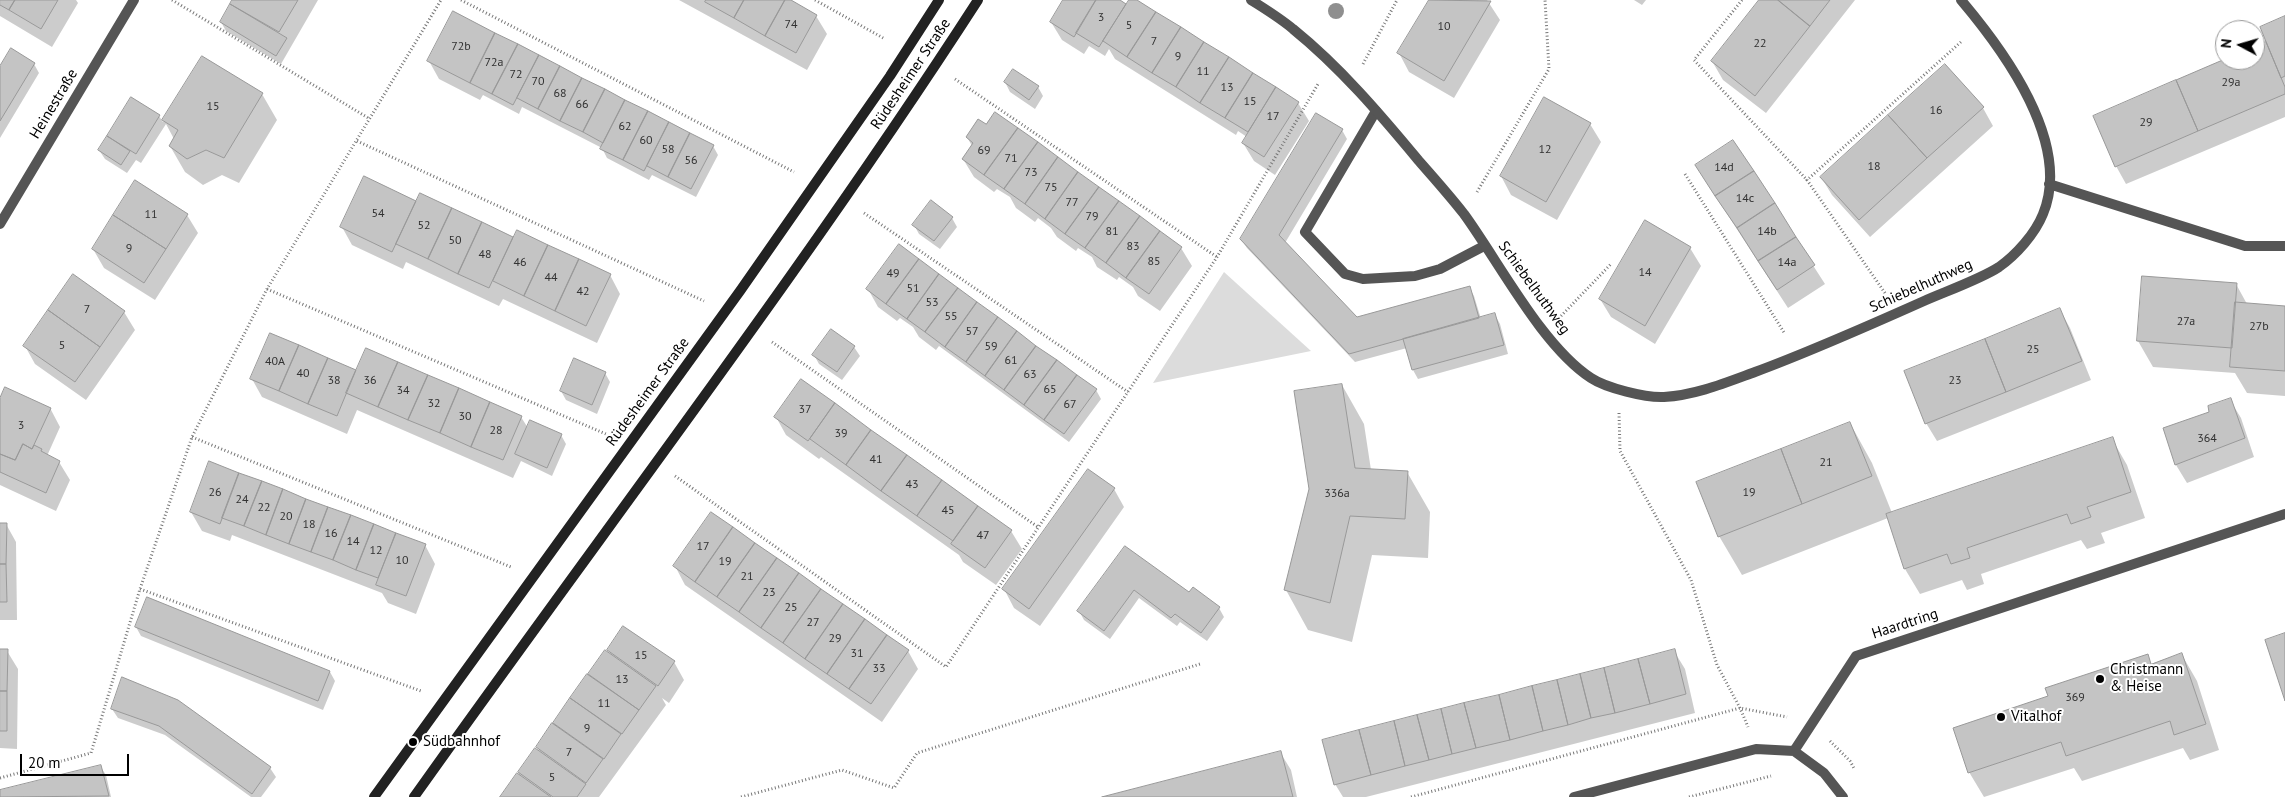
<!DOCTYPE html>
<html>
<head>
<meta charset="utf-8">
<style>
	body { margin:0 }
	#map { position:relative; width:2285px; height:797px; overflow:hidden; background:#fff; font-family:"PT Sans",sans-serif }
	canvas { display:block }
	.north { position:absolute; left:2215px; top:20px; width:50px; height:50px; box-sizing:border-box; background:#fff; border:1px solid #999; border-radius:50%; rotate:276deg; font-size:14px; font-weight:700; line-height:20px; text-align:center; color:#000 }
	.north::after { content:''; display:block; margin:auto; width:18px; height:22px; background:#000; clip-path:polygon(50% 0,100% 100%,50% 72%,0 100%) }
	.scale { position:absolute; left:20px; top:754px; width:109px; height:22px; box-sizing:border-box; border:2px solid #000; border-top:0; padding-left:6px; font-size:15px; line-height:18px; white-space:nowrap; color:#000; -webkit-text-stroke:4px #fff; paint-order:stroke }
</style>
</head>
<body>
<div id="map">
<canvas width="2285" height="797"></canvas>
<div class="north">N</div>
<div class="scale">20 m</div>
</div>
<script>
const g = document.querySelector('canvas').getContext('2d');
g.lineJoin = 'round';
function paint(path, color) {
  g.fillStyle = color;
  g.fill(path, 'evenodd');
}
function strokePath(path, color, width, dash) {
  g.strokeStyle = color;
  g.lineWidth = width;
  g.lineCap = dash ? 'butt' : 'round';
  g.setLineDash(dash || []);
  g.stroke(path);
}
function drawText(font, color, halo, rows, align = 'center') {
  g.font = font + ' "PT Sans",sans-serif';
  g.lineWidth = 4;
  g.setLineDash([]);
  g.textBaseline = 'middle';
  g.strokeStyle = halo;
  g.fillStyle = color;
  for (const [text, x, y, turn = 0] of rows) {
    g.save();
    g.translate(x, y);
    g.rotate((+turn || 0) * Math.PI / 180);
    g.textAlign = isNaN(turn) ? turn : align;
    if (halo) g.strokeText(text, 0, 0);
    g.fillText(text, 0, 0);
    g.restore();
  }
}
paint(new Path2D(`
	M 1224,272 L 1311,351 L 1153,383 Z`), '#dcdcdc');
paint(new Path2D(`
	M 0,0 L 76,0 L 78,3 L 52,47 L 0,16 Z
	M 234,0 L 318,0 L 281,64 L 226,31 L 221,22 Z
	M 679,0 L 788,0 L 816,16 L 827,34 L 807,70 Z
	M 1065,0 L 1118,0 L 1126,6 L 1130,0 L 1135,0 L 1298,103 L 1309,121 L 1275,175 L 1254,161 L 1243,143 L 1247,137 L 1238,131 L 1236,135 L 1115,59 L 1109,49 L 1105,56 L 1089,46 L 1084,54 L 1062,40 L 1051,22 Z
	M 1430,0 L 1487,0 L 1500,20 L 1454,98 L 1409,72 L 1399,53 Z
	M 1634,0 L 1646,0 L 1642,5 Z
	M 1760,0 L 1855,0 L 1766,113 L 1723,80 L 1712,61 Z
	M 453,12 L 713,146 L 718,155 L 696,197 L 652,175 L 649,180 L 607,158 L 602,148 L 522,107 L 519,114 L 483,95 L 480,100 L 439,79 L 429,61 Z
	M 2285,18 L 2285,117 L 2126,184 L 2116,166 L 2255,60 L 2255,48 L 2268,42 Z
	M 202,58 L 262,94 L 277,120 L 239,183 L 222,175 L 203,185 L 185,172 L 170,146 L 174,139 L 166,124 L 141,163 L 136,160 L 127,173 L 105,159 L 99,150 L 132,99 L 159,116 L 163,122 Z
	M 34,64 L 39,73 L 0,138 L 0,68 Z
	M 1005,82 L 1038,87 L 1043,96 L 1035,109 L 1010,92 Z
	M 1983,108 L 1993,126 L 1870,237 L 1832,195 L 1821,177 Z
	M 1590,124 L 1601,142 L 1557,220 L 1511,195 L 1501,176 Z
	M 1342,130 L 1347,139 L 1285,243 L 1357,319 L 1469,287 L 1474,296 L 1481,319 L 1495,315 L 1500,324 L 1508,354 L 1418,379 L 1413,370 L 1407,348 L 1355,362 L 1247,248 L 1241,239 Z
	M 967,137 L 1181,248 L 1192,266 L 1160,311 L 1138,296 L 1133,287 L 1119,277 L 1117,280 L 1097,267 L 1092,257 L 1078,248 L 1076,251 L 1057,237 L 1051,228 L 1038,218 L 1035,222 L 1016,208 L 1010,197 L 997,189 L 994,192 L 974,177 L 963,159 L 972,146 Z
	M 1733,141 L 1825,284 L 1788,308 L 1707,183 Z
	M 365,178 L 417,202 L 421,194 L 514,239 L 610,275 L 620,294 L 597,343 L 503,299 L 499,306 L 406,262 L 403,269 L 352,245 L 342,227 Z
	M 187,215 L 198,233 L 155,300 L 104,268 L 93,249 Z
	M 952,218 L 957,227 L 940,249 L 919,234 L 914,225 Z
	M 1690,248 L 1701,266 L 1655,344 L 1611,317 L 1600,299 Z
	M 2236,284 L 2247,304 L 2285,307 L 2285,396 L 2247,393 L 2235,373 L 2153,367 L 2138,341 Z
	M 868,289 L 1096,390 L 1101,399 L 1069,442 L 939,346 L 936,350 L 919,337 L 913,327 L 900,318 L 897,321 L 878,307 Z
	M 2060,310 L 2070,328 L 2091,380 L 1937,441 L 1926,423 Z
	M 124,312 L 135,330 L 86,400 L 35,364 L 25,346 Z
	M 831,330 L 854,347 L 860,356 L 842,380 L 819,364 L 814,355 Z
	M 271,334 L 357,372 L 521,417 L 528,428 L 561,435 L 566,444 L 552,476 L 521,461 L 513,478 L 357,410 L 347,434 L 262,397 L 252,379 Z
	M 605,373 L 610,382 L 597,414 L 566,400 L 561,391 Z
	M 801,381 L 1011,531 L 1022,549 L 996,585 L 963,562 L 959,555 L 821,457 L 819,459 L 786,435 L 776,417 Z
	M 1342,385 L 1364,424 L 1371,470 L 1407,472 L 1430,512 L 1428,558 L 1372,555 L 1352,642 L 1308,630 L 1286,590 Z
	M 2230,400 L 2241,418 L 2254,457 L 2187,483 L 2176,465 L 2164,429 L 2211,413 Z
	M 0,401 L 50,408 L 60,427 L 47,456 L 59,462 L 70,480 L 56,511 L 0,485 Z
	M 1850,423 L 1872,463 L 1892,513 L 2112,439 L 2127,465 L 2145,518 L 2101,533 L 2105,543 L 2087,549 L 2081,540 L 1981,574 L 1984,584 L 1967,590 L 1962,580 L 1920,594 L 1905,569 L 1888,518 L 1742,575 L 1719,536 Z
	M 210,463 L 425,545 L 435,564 L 416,614 L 388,603 L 382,593 L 232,535 L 230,541 L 202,531 L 191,512 Z
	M 1114,489 L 1124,507 L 1040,626 L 1014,608 L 1004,589 Z
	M 0,524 L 6,524 L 16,542 L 17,620 L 0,620 Z
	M 1125,548 L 1189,594 L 1219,608 L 1224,617 L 1207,641 L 1180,622 L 1177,626 L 1139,598 L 1110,639 L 1084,620 L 1079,611 Z
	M 675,566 L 908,651 L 918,669 L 882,722 L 685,585 Z
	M 148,598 L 330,672 L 335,681 L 323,710 L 141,636 L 136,627 Z
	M 608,650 L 674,662 L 684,680 L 669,703 L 662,698 L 666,705 L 599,797 L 502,797 L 535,750 L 541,754 L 537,747 L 605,652 L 612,657 Z
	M 0,651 L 7,651 L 18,669 L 17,749 L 0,748 Z
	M 1674,651 L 1685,669 L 1695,713 L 1366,797 L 1343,797 L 1335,784 Z
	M 2182,655 L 2197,681 L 2219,750 L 2190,760 L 2183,748 L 2082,781 L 2074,768 L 1984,797 L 1969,772 L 2050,697 L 2147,656 L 2152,665 Z
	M 177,701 L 270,768 L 276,777 L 261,797 L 251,797 L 165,735 L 118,718 L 112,709 Z
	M 1280,752 L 1291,770 L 1297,797 L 1107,797 Z
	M 100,766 L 106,775 L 111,797 L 0,797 L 0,791 Z`), '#0003');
const building = new Path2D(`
	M 0,0 L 15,0 L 9,10 L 0,5 Z
	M 15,0 L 58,0 L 41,29 L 9,10 Z
	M 232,0 L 298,0 L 279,32 L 230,4 Z
	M 706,0 L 744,0 L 734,18 L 705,2 Z
	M 744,0 L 785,0 L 765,36 L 734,18 Z
	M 785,0 L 791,0 L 817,15 L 796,53 L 765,36 Z
	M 1063,0 L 1096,0 L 1074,37 L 1050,22 Z
	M 1096,0 L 1120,0 L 1126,4 L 1099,47 L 1076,33 Z
	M 1129,0 L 1137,0 L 1156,12 L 1127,57 L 1103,41 Z
	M 1429,0 L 1491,1 L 1444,81 L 1397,53 Z
	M 1759,0 L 1778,0 L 1810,26 L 1755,96 L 1711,61 Z
	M 1778,0 L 1830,0 L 1810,26 Z
	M 230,4 L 287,38 L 276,56 L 220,22 Z
	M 453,11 L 495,33 L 470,83 L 427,61 Z
	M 1156,12 L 1181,27 L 1152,73 L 1127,57 Z
	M 2285,16 L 2285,76 L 2281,78 L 2260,27 Z
	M 1181,27 L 1204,42 L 1176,87 L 1152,73 Z
	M 495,33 L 518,44 L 492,94 L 470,83 Z
	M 1204,42 L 1229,57 L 1200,103 L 1176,87 Z
	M 2266,42 L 2285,87 L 2285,94 L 2198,131 L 2176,80 L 2225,59 L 2255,60 L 2255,47 Z
	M 518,44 L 539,55 L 513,105 L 492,94 Z
	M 11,48 L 35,63 L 0,121 L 0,66 Z
	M 539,55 L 560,66 L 538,109 L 517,98 Z
	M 202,56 L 263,93 L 224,158 L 206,150 L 187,159 L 169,146 L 178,130 L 162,120 Z
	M 1229,57 L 1253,73 L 1225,118 L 1200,103 Z
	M 1945,64 L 1984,107 L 1927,158 L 1888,115 Z
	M 560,66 L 582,78 L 560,121 L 538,109 Z
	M 1013,69 L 1039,86 L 1029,100 L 1004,82 Z
	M 1253,73 L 1276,87 L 1248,132 L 1225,118 Z
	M 582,78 L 605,89 L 583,132 L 560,121 Z
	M 2176,80 L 2198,131 L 2115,167 L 2093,116 Z
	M 1276,87 L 1299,102 L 1264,157 L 1242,143 Z
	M 605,89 L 625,100 L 603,143 L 583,132 Z
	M 131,97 L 160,115 L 136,154 L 107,136 Z
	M 1544,97 L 1591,123 L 1546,202 L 1500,176 Z
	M 625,100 L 648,111 L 623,160 L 600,149 Z
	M 648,111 L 669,122 L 644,171 L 623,160 Z
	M 995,112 L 1018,128 L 984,175 L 962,159 L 973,143 L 966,137 L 978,119 L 986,124 Z
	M 1316,113 L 1343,129 L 1279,235 L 1357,317 L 1470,286 L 1479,318 L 1349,354 L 1240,239 Z
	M 1888,115 L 1927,158 L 1859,220 L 1820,177 Z
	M 669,122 L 690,133 L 668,177 L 647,166 Z
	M 1018,128 L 1038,142 L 1004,189 L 984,175 Z
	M 690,133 L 714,145 L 691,189 L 668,177 Z
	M 107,136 L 130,151 L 121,165 L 98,150 Z
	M 1733,140 L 1754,171 L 1715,196 L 1695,165 Z
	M 1038,142 L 1058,157 L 1025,204 L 1004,189 Z
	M 1058,157 L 1078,172 L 1045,219 L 1025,204 Z
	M 1754,171 L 1775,203 L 1737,228 L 1715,196 Z
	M 1078,172 L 1099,187 L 1065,234 L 1045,219 Z
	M 364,176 L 416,201 L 392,252 L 340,227 Z
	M 135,180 L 188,214 L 166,249 L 113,215 Z
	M 1099,187 L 1119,201 L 1085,248 L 1065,234 Z
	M 420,193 L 452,208 L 428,259 L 396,244 Z
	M 931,200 L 953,217 L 934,241 L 912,225 Z
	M 1119,201 L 1140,216 L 1106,263 L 1085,248 Z
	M 1775,203 L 1796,237 L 1758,261 L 1737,228 Z
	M 452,208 L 482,222 L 458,274 L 428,259 Z
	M 113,215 L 166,249 L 144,283 L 92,249 Z
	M 1140,216 L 1160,231 L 1126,278 L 1106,263 Z
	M 1645,220 L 1691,247 L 1645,326 L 1599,299 Z
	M 482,222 L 513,237 L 489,288 L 458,274 Z
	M 517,230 L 548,245 L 524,296 L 493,281 Z
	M 1160,231 L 1182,247 L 1149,294 L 1126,278 Z
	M 1796,237 L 1815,265 L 1777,290 L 1758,261 Z
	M 899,244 L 919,259 L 886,304 L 866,289 Z
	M 548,245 L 579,259 L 555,311 L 524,296 Z
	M 579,259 L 611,274 L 586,326 L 555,311 Z
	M 919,259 L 939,274 L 907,319 L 886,304 Z
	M 73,274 L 125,311 L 100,347 L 48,310 Z
	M 939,274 L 958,288 L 925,332 L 907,319 Z
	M 2142,276 L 2237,283 L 2232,348 L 2137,341 Z
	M 958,288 L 977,302 L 945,347 L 925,332 Z
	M 977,302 L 998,317 L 966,362 L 945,347 Z
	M 2235,302 L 2285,306 L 2285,371 L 2230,367 Z
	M 2060,308 L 2082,361 L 2006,392 L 1985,339 Z
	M 48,310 L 100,347 L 75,382 L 23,346 Z
	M 1495,313 L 1504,345 L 1412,370 L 1403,339 Z
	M 998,317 L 1017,331 L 985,376 L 966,362 Z
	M 831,329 L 855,346 L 837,372 L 812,355 Z
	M 1017,331 L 1036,346 L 1004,390 L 985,376 Z
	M 270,333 L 299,345 L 279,391 L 250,379 Z
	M 1985,339 L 2006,392 L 1925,424 L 1904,371 Z
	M 299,345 L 328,358 L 308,404 L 279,391 Z
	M 1036,346 L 1057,360 L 1024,405 L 1004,390 Z
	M 366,348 L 398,362 L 378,407 L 346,393 Z
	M 328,358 L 356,370 L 337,416 L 308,404 Z
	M 574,358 L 606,372 L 592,405 L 560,391 Z
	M 1057,360 L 1077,375 L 1044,420 L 1024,405 Z
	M 398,362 L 428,375 L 408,420 L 378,407 Z
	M 428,375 L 459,388 L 440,433 L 408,420 Z
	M 1077,375 L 1097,389 L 1064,434 L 1044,420 Z
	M 801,379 L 835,403 L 808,441 L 774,417 Z
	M 1342,384 L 1355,468 L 1408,471 L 1405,519 L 1350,516 L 1330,603 L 1284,590 L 1309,489 L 1294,391 Z
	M 5,387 L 51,408 L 32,449 L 23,444 L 15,460 L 0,454 L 0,398 Z
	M 459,388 L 490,402 L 471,447 L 440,433 Z
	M 2231,398 L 2245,438 L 2175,465 L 2163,428 L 2209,412 L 2208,406 Z
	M 490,402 L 522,416 L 503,460 L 471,447 Z
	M 835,403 L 871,430 L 846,465 L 810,439 Z
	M 530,420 L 562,434 L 547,468 L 515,454 Z
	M 1850,422 L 1872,476 L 1802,504 L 1781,449 Z
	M 871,430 L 907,455 L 881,491 L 846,465 Z
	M 2113,437 L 2131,492 L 2087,507 L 2091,517 L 2071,524 L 2067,514 L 1967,548 L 1970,558 L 1951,564 L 1947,554 L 1904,569 L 1886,514 Z
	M 23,444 L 32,449 L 34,445 L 42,449 L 41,451 L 60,461 L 46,493 L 0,472 L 0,454 L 15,460 Z
	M 1781,449 L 1802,504 L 1718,537 L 1696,482 Z
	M 907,455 L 942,480 L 917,516 L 881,491 Z
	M 209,461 L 239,473 L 220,524 L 190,512 Z
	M 1088,469 L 1115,488 L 1029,609 L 1002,589 Z
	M 239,473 L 262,481 L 244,526 L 222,518 Z
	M 942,480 L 978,506 L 953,541 L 917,516 Z
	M 262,481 L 283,489 L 266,535 L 244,526 Z
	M 283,489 L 306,499 L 289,544 L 266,535 Z
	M 306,499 L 328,507 L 311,552 L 289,544 Z
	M 978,506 L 1012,530 L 985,568 L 951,544 Z
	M 328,507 L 351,515 L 333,560 L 311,552 Z
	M 711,512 L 733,527 L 695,582 L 673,566 Z
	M 351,515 L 374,524 L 356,570 L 333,560 Z
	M 0,523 L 7,523 L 6,564 L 0,564 Z
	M 374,524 L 396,533 L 378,578 L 356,570 Z
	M 733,527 L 755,543 L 717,597 L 695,582 Z
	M 396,533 L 426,544 L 406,596 L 376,585 Z
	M 755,543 L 777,558 L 739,612 L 717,597 Z
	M 1125,546 L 1189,592 L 1193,587 L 1220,607 L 1201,633 L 1175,614 L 1171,618 L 1134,590 L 1104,631 L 1077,611 Z
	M 777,558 L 799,573 L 761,628 L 739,612 Z
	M 0,564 L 6,564 L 7,602 L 0,602 Z
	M 799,573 L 821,589 L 783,643 L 761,628 Z
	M 821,589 L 843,604 L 805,659 L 783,643 Z
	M 147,597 L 330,671 L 318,701 L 135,627 Z
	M 843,604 L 865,619 L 827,674 L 805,659 Z
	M 865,619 L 887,635 L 849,689 L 827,674 Z
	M 623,626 L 675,661 L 658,686 L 607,650 Z
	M 2285,633 L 2285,701 L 2265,640 Z
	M 887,635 L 909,650 L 871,704 L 849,689 Z
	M 0,649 L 8,649 L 7,691 L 0,691 Z
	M 1675,649 L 1686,694 L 1650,704 L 1638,659 Z
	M 605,650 L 656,686 L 639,710 L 588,674 Z
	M 2182,653 L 2206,724 L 2174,735 L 2170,721 L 2066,756 L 2061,742 L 1968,773 L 1953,728 L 2048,696 L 2045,688 L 2148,654 L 2151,664 Z
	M 1638,659 L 1650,704 L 1615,713 L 1604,668 Z
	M 1604,668 L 1615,713 L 1591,718 L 1580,674 Z
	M 587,674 L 639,710 L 622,734 L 570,698 Z
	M 1580,674 L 1591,718 L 1568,725 L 1557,680 Z
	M 122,677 L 178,700 L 271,767 L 252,794 L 159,726 L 111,709 Z
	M 1557,680 L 1568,725 L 1543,731 L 1532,686 Z
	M 1532,686 L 1543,731 L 1510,740 L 1499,695 Z
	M 0,691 L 7,691 L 7,731 L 0,731 Z
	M 1499,695 L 1510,740 L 1476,748 L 1464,703 Z
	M 570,698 L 621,734 L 604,759 L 553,723 Z
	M 1464,703 L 1476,748 L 1452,754 L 1441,709 Z
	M 1441,709 L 1452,754 L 1429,760 L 1417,715 Z
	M 1417,715 L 1429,760 L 1405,766 L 1394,721 Z
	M 1394,721 L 1405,766 L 1371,775 L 1359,730 Z
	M 552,723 L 603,759 L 586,783 L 536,747 Z
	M 1359,730 L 1371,775 L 1334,785 L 1322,740 Z
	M 535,748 L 586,784 L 577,797 L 553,797 L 518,772 Z
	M 1281,751 L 1293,797 L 1102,797 Z
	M 101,765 L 109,796 L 0,797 L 0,790 Z
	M 517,773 L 551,797 L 500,797 Z`);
paint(building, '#c4c4c4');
strokePath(building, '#999', 1);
strokePath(new Path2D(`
	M 172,0 L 370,119
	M 461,0 L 794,172
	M 815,0 L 885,39
	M 1742,0 L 1694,60 L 1807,180
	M 1363,64 L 1397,0
	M 955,79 L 1217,257
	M 357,141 L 704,301
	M 1685,174 L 1785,334
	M 1477,192 L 1549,69 L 1545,0
	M 864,213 L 1128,392
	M 267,289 L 606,434
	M 1885,293 L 1807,180 L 1962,41
	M 1561,316 L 1611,264
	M 772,342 L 1038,527
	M 1619,413 L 1620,451 L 1691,580 L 1717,665 L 1740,708 L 1748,727
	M 192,437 L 511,567
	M 675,476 L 946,667 L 1217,257 L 1318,84
	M 140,589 L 421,691
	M 1830,741 L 1850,761 L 1855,770
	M 0,778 L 91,753 L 140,589 L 192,437 L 267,289 L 441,0
	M 741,797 L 842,770 L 894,788 L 917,753 L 1200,664
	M 1411,797 L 1740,708 L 1787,717
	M 1689,797 L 1771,776`), '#777', 3, [1, 2.5]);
strokePath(new Path2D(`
	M 1376,111 L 1305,232 L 1345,274 L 1363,279 L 1415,276 L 1440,269 L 1484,246`), '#555', 10);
strokePath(new Path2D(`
	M 1251,0 C 1265,9 1280,18 1293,29 C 1340,67 1380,114 1419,161 C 1434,178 1450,196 1464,214 C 1499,262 1542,346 1591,378 C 1606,388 1646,398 1664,397 C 1696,395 1725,383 1755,372 C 1812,351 1868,326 1924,301 C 1944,292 1981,279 1999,267 C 2016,255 2035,234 2043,214 C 2072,144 2005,52 1961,0
	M 2049,184 L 2245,246 L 2285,246
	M 0,224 L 134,0
	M 1794,751 L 1856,656 L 2285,514
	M 1794,751 L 1824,773 L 1843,797
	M 1574,797 L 1756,749 L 1794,751`), '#555', 10);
strokePath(new Path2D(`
	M 374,797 L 740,291 L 890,76 L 939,0
	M 414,797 C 602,532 801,274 978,0`), '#222', 10);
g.fillStyle = '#8f8f8f';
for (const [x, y] of [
	[1336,11]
]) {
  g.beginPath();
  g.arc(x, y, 8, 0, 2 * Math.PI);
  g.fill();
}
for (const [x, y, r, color] of [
	[2100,679,5,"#000"],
	[2001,717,5,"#000"],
	[413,742,5,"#000"]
]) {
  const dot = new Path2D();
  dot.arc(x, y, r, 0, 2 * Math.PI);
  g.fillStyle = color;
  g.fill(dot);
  strokePath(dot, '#fff', 2);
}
drawText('12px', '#313131', null, [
	["3",1101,18],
	["74",791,25],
	["5",1129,26],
	["10",1444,27],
	["7",1154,42],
	["22",1760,44],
	["72b",461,47],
	["9",1178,57],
	["72a",494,63],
	["11",1203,72],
	["72",516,75],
	["70",538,82],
	["29a",2231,83],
	["13",1227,88],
	["68",560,94],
	["15",1250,102],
	["66",582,105],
	["15",213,107],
	["16",1936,111],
	["17",1273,117],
	["29",2146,123],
	["62",625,127],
	["60",646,141],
	["58",668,150],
	["12",1545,150],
	["69",984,151],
	["71",1011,159],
	["56",691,161],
	["18",1874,167],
	["14d",1724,168],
	["73",1031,173],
	["75",1051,188],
	["14c",1745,199],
	["77",1072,203],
	["54",378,214],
	["11",151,215],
	["79",1092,217],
	["52",424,226],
	["81",1112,232],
	["14b",1767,232],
	["50",455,241],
	["83",1133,247],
	["9",129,249],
	["48",485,255],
	["85",1154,262],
	["46",520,263],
	["14a",1787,263],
	["14",1645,273],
	["49",893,274],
	["44",551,278],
	["51",913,289],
	["42",583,292],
	["53",932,303],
	["7",87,310],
	["55",951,317],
	["27a",2186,322],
	["27b",2259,327],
	["57",972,332],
	["5",62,346],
	["59",991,347],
	["25",2033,350],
	["61",1011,361],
	["40A",275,362],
	["40",303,374],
	["63",1030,375],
	["38",334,381],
	["36",370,381],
	["23",1955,381],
	["65",1050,390],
	["34",403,391],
	["32",434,404],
	["67",1070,405],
	["37",805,410],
	["30",465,417],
	["3",21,426],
	["28",496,431],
	["39",841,434],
	["364",2207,439],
	["41",876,460],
	["21",1826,463],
	["43",912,485],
	["26",215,493],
	["19",1749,493],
	["336a",1337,494],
	["24",242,500],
	["22",264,508],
	["45",948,511],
	["20",286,517],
	["18",309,525],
	["16",331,534],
	["47",983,536],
	["14",353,542],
	["17",703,547],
	["12",376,551],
	["10",402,561],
	["19",725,562],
	["21",747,577],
	["23",769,593],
	["25",791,608],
	["27",813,623],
	["29",835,639],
	["31",857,654],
	["15",641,656],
	["33",879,669],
	["13",622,680],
	["369",2075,698],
	["11",604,704],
	["9",587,729],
	["7",569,753],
	["5",552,778]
]);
drawText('15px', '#000', '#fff', [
	["Rüdesheimer Straße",911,74,-56],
	["Heinestraße",54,104,-59],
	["Schiebelhuthweg",1921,286,-24],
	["Schiebelhuthweg",1534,288,54],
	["Rüdesheimer Straße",648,392,-54],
	["Haardtring",1905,624,-18]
]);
drawText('15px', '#000', '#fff', [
	["Christmann",2110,670],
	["& Heise",2110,687],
	["Vitalhof",2011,717],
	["Südbahnhof",423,742]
], 'left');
</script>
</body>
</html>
